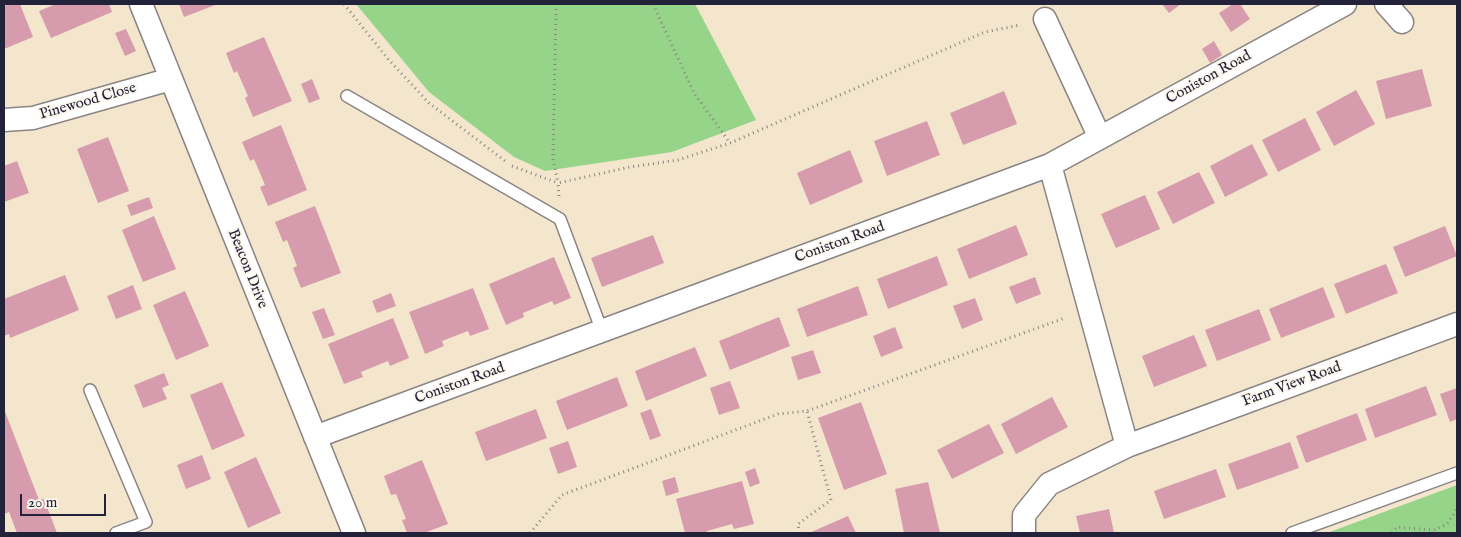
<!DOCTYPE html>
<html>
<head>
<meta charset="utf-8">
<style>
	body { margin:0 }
	#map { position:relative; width:1461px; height:537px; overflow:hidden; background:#f3e6cc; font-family:"IM FELL English",serif }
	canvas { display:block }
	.frame { position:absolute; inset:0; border:5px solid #22223b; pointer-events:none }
	.scale { position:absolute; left:20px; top:494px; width:86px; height:22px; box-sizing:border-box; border:2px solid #22223b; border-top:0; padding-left:6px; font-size:15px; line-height:18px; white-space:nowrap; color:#22223b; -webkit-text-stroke:4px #fbf7ec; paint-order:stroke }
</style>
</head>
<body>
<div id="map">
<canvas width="1461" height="537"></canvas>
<div class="frame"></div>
<div class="scale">20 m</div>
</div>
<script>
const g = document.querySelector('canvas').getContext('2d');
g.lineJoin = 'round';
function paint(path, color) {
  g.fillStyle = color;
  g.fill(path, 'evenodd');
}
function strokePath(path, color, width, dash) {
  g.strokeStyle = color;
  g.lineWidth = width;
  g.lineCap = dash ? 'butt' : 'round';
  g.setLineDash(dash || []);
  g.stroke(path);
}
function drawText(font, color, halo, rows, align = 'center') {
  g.font = font + ' "IM FELL English",serif';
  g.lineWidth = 4;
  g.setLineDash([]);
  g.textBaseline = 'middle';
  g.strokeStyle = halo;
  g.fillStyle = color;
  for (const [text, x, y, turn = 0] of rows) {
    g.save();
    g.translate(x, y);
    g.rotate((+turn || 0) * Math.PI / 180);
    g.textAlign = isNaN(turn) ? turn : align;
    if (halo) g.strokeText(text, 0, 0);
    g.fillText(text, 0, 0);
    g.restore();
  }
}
paint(new Path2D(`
	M 356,4 L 695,4 L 756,120 L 672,152 L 545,171 L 514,157 L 429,92 Z
	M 1457,485 L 1457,533 L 1327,533 Z`), '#96d48a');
paint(new Path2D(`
	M 10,4 L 20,4 L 33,37 L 4,49 L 4,6 Z
	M 56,4 L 109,4 L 112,12 L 51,38 L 39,11 Z
	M 179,4 L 218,4 L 184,17 Z
	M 1162,4 L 1181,4 L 1169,13 Z
	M 1233,4 L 1240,4 L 1250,19 L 1231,32 L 1219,13 Z
	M 126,29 L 136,51 L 125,56 L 115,33 Z
	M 264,37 L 292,101 L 253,117 L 245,98 L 248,96 L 237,71 L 234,73 L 226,53 Z
	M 1214,41 L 1222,55 L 1210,63 L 1202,49 Z
	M 1422,69 L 1432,106 L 1386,119 L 1376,81 Z
	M 312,79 L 320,99 L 309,103 L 301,84 Z
	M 1356,90 L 1375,124 L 1334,146 L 1316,112 Z
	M 1004,91 L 1017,124 L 963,145 L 950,113 Z
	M 1305,118 L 1321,150 L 1278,172 L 1262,140 Z
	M 927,121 L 940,155 L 887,176 L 874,141 Z
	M 281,125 L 307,190 L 268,206 L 260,187 L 265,185 L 254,159 L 250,161 L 242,142 Z
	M 108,137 L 129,191 L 98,203 L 77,149 Z
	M 1252,144 L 1268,175 L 1225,197 L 1210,166 Z
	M 850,150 L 863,182 L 810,205 L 797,173 Z
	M 17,161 L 29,193 L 4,202 L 4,166 Z
	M 1199,172 L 1215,203 L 1173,224 L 1157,192 Z
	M 1145,195 L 1160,229 L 1116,248 L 1101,214 Z
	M 149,197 L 153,208 L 131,216 L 127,205 Z
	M 315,206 L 341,273 L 301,288 L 293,268 L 297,266 L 287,240 L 283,242 L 275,222 Z
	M 154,216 L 176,269 L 143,282 L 122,230 Z
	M 1016,225 L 1028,255 L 969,279 L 957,249 Z
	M 1445,226 L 1457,256 L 1405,277 L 1393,247 Z
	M 653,235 L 664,263 L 602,287 L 591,258 Z
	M 937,256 L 948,285 L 888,309 L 877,279 Z
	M 554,257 L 571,298 L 554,305 L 552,301 L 523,313 L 524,317 L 506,325 L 489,284 Z
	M 1386,264 L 1398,293 L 1346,314 L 1334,284 Z
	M 65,275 L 79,310 L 10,338 L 9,334 L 4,336 L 4,299 Z
	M 1035,277 L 1041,294 L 1016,304 L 1009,287 Z
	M 133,285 L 142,309 L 116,319 L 107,296 Z
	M 858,286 L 868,315 L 807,337 L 797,309 Z
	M 1323,287 L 1335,317 L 1281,338 L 1269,309 Z
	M 473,288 L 489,329 L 470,336 L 468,331 L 442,341 L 444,346 L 425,354 L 409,312 Z
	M 185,291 L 209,346 L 176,360 L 153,305 Z
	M 391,293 L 396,306 L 377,313 L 372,301 Z
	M 975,298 L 983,320 L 962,329 L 953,306 Z
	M 324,308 L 335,335 L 323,339 L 312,312 Z
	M 1259,309 L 1271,340 L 1217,361 L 1205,330 Z
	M 779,317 L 790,346 L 730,370 L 719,341 Z
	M 393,318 L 409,358 L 390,366 L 388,361 L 361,372 L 363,377 L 344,384 L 328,344 Z
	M 895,327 L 903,348 L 881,357 L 873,336 Z
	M 1194,335 L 1207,366 L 1154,387 L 1142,356 Z
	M 695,347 L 707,376 L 646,401 L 635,371 Z
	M 813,350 L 821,373 L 798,380 L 791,357 Z
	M 164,373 L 169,385 L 162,388 L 167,399 L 143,408 L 134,385 Z
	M 617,377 L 628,406 L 567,430 L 556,401 Z
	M 730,381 L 740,408 L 719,415 L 710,388 Z
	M 222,382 L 245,436 L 212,450 L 190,395 Z
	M 1426,386 L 1437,415 L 1375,438 L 1365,409 Z
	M 1457,388 L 1457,419 L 1450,422 L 1440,394 Z
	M 1052,397 L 1068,427 L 1016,454 L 1001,424 Z
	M 861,402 L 887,474 L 844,490 L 818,418 Z
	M 4,409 L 39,500 L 44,499 L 57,533 L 17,533 L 9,512 L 4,514 Z
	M 536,409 L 547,438 L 486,461 L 475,432 Z
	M 651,409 L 661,436 L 650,440 L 640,413 Z
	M 1357,413 L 1367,440 L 1306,463 L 1296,436 Z
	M 989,424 L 1004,453 L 952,479 L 937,450 Z
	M 568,441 L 577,467 L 558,474 L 549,448 Z
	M 1290,442 L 1299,468 L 1237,490 L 1228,464 Z
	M 202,455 L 211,479 L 186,489 L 177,465 Z
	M 256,457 L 281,513 L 248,528 L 224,472 Z
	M 422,460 L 448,524 L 424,533 L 407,533 L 402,520 L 406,519 L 396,494 L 391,495 L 384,476 Z
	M 755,468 L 760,483 L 750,487 L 745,472 Z
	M 1216,469 L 1226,497 L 1164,519 L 1154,491 Z
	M 675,477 L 679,492 L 666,496 L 662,481 Z
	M 742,481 L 754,524 L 734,529 L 732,524 L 707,531 L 708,533 L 685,533 L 676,499 Z
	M 928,482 L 940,533 L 904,533 L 895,489 Z
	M 1109,509 L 1114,533 L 1080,533 L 1076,516 Z
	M 848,516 L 856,533 L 809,533 Z`), '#d79bae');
const service = new Path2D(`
	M 347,96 L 560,219 L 602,331
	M 90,390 L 146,522 L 116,533
	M 1292,533 L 1457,473`);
const minor = new Path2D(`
	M 141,4 L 354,533
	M 1386,4 L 1402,22
	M 1045,19 L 1100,138
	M 4,120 L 33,118 L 171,79
	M 1050,165 L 1127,446
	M 315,437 L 1050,165 L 1345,4
	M 1024,533 L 1024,515 L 1049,484 L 1127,446 L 1457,324`);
strokePath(service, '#8a8484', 14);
strokePath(minor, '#8a8484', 25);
strokePath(new Path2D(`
	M 344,4 L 388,59 L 429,103 L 505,161
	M 556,4 L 553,159 L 558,183
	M 653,4 L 694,93 L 730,143
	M 512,166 L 558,183
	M 559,196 L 558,183 L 630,167 L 678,160 L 730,143 L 985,32 L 1020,25
	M 530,533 L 562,495 L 778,414 L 807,411 L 1065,318
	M 799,533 L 798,524 L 831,500 L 807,411
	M 1392,533 L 1397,527 L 1434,530 L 1447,524 L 1457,509`), '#8a8484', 3, [1, 4]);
strokePath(service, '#fff', 11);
strokePath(minor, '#fff', 22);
drawText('15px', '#22223b', '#fbf7ec', [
	["Coniston Road",1209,78,-29],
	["Pinewood Close",88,102,-16],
	["Coniston Road",840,243,-20],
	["Beacon Drive",247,269,68],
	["Coniston Road",460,384,-20],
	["Farm View Road",1292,385,-20]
]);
</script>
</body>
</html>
